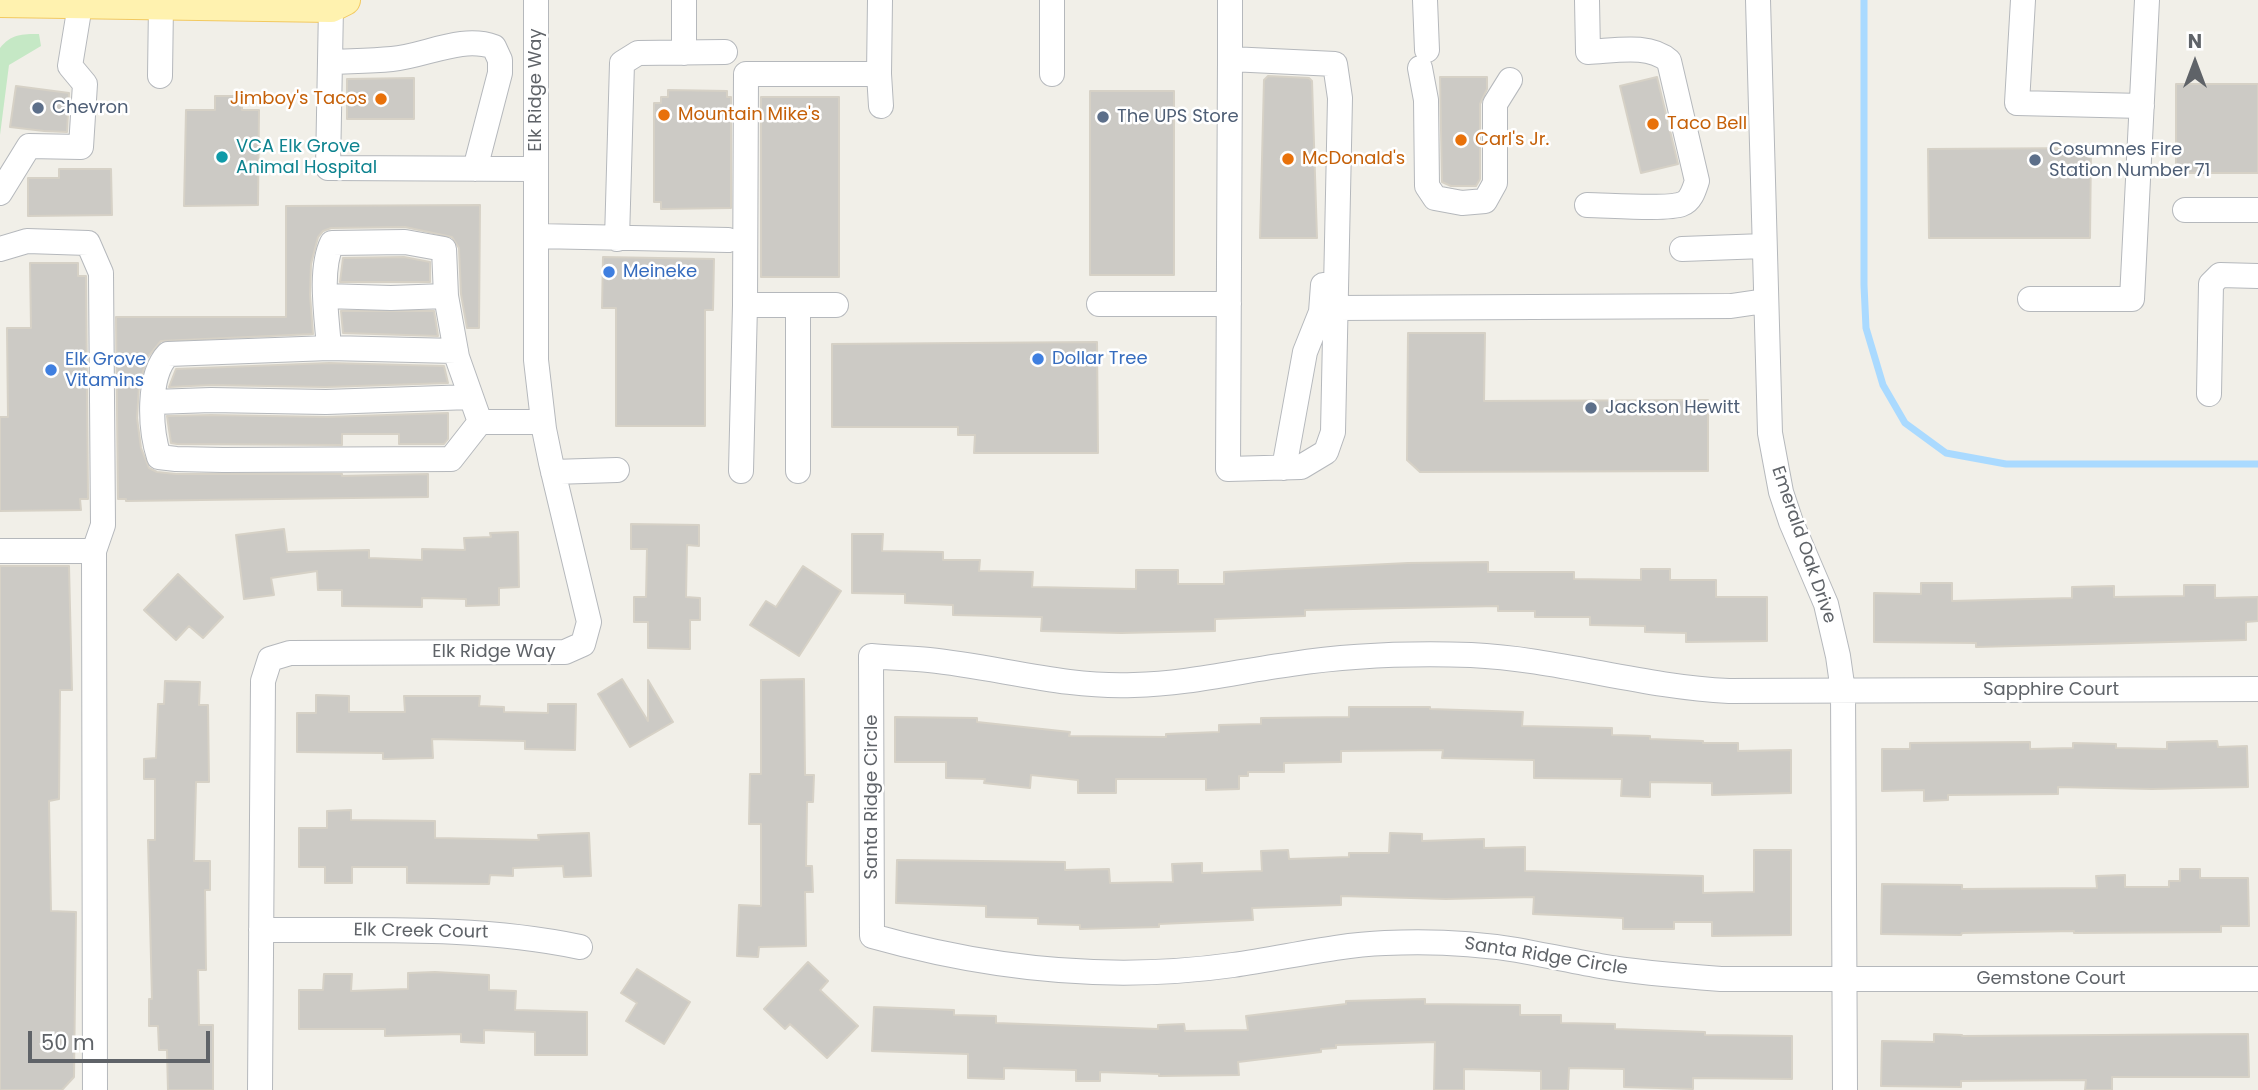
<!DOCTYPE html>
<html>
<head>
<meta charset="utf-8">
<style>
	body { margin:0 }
	#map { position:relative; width:2258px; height:1090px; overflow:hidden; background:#f1efe8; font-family:Poppins,sans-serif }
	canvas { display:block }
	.north { position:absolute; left:2160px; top:28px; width:70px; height:70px; -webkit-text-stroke:5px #fff; paint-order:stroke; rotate:0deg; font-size:19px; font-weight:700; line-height:28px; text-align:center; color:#5f6368 }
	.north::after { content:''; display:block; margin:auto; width:24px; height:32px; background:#5f6368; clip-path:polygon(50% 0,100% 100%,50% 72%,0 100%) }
	.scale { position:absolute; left:28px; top:1031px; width:182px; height:32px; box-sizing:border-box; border:4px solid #5f6368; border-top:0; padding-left:9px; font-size:21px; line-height:24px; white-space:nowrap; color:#5f6368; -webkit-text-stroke:5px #fff; paint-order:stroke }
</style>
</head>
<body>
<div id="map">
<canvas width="2258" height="1090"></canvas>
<div class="north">N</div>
<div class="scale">50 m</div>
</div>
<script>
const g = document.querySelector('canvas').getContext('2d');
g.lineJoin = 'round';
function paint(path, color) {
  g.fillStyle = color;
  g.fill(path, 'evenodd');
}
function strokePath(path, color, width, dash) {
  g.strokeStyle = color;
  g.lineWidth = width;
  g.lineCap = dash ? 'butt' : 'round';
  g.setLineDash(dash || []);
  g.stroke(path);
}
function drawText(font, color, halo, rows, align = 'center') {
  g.font = font + ' Poppins,sans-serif';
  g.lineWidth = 5;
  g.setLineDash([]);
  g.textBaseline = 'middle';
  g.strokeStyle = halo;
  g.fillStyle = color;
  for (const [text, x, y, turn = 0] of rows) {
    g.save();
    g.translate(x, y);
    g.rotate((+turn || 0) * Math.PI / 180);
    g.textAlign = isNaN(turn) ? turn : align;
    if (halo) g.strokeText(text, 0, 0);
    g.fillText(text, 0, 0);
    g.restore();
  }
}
paint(new Path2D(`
	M 39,34 L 41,46 L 9,65 L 0,135 L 0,48 C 11,34 22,34 39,34 Z`), '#c5e8c5');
strokePath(new Path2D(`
	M 1864,0 L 1864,285 L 1866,328 L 1883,385 L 1905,423 L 1946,453 L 2006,464 L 2258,464`), '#aadaff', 7);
const building = new Path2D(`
	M 1268,76 L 1309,78 L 1312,81 L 1317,238 L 1260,238 L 1264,80 Z
	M 1440,77 L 1487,77 L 1487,89 L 1480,104 L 1480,179 L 1476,186 L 1451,186 L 1442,182 Z
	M 1657,77 L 1678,164 L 1641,173 L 1620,86 Z
	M 414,78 L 414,119 L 347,119 L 347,79 Z
	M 2176,84 L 2258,84 L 2258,173 L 2176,173 Z
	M 16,86 L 69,93 L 67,132 L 44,131 L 10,127 Z
	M 668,90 L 727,91 L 727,97 L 731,97 L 731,208 L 661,209 L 661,202 L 654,202 L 654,103 L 661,103 L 661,97 L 668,97 Z
	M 1090,91 L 1174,91 L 1174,275 L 1090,275 Z
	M 215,96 L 242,96 L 242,110 L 259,110 L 258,205 L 184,206 L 186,110 L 215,110 Z
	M 761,97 L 839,97 L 839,277 L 761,277 Z
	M 2091,148 L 2090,238 L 1929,238 L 1928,149 Z
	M 59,169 L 111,169 L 112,215 L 28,216 L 28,178 L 59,178 Z
	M 480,205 L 479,328 L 467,328 L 461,294 L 459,248 L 452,237 L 405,227 L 331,228 L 323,231 L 318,237 L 311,264 L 310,295 L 313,334 L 161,341 L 147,358 L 139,386 L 137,418 L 141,448 L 149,468 L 157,472 L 176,474 L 342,474 L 342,476 L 428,474 L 428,497 L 126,501 L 126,499 L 118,499 L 116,317 L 286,317 L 286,206 Z
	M 404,257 L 430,262 L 430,282 L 340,282 L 343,258 Z
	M 603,257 L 714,259 L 713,310 L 705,310 L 705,426 L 616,426 L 616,308 L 602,308 Z
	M 30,263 L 78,263 L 78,276 L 86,276 L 88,499 L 80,499 L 81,510 L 0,511 L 0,417 L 8,417 L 7,328 L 31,328 Z
	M 341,311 L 434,311 L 438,336 L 343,333 Z
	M 1408,333 L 1485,333 L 1484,401 L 1708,400 L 1708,471 L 1420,472 L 1407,460 Z
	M 1097,342 L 1098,453 L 974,453 L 975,435 L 958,435 L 958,427 L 832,427 L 832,344 Z
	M 329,363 L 444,366 L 448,383 L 326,387 L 211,385 L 169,387 L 176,369 Z
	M 448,413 L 448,439 L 444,444 L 399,444 L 399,434 L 342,434 L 342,445 L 177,444 L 171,443 L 167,416 L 211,415 L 327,417 Z
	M 631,524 L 699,525 L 699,546 L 687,545 L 686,597 L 700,598 L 700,620 L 690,620 L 690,649 L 648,648 L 648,622 L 634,622 L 634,597 L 646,597 L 647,549 L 631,549 Z
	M 284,529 L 287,552 L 369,550 L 369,558 L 422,560 L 422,549 L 465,550 L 464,538 L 491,537 L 490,533 L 518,532 L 519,587 L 499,588 L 499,605 L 466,606 L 466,599 L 422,598 L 422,607 L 342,606 L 342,590 L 318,590 L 317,571 L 271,578 L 274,595 L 244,599 L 236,535 Z
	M 852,534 L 883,534 L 882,551 L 943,552 L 943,560 L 980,560 L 979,571 L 1033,572 L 1032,587 L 1136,589 L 1136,570 L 1178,570 L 1178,584 L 1224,584 L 1224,572 L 1408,563 L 1488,562 L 1488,572 L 1574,572 L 1574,579 L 1641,580 L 1641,569 L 1670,569 L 1670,580 L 1716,580 L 1716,597 L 1767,597 L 1767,641 L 1686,642 L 1686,633 L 1645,632 L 1645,626 L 1590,625 L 1590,617 L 1535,617 L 1535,611 L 1498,611 L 1498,606 L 1305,610 L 1305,616 L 1215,619 L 1215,631 L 1121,633 L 1041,631 L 1042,617 L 953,615 L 953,605 L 905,603 L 905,594 L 852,593 Z
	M 0,566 L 69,566 L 72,690 L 60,690 L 59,799 L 49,801 L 51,911 L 76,912 L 74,1077 L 62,1090 L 0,1090 Z
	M 803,566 L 841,591 L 799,656 L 750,625 L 766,601 L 776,607 Z
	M 178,574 L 223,617 L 203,638 L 189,626 L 176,640 L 144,610 Z
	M 1921,583 L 1952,583 L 1952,601 L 2072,598 L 2072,587 L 2114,586 L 2114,597 L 2184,596 L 2184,585 L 2215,585 L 2215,598 L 2258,597 L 2258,621 L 2246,622 L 2246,640 L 1976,647 L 1976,643 L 1874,642 L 1874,593 L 1921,594 Z
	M 622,679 L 648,721 L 648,680 L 673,722 L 630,747 L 598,694 Z
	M 804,679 L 805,775 L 814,775 L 813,802 L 807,802 L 806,866 L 812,866 L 813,892 L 805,892 L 806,946 L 759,947 L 758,957 L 737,956 L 739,905 L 761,906 L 761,824 L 749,824 L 750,774 L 761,774 L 761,680 Z
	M 165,681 L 200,682 L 199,705 L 208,705 L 209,782 L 196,782 L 194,861 L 210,861 L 210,890 L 205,890 L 206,970 L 198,970 L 199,1025 L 213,1025 L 213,1090 L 168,1090 L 167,1050 L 159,1050 L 158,1026 L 149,1026 L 149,999 L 152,999 L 148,840 L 155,840 L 155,779 L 144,779 L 144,759 L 156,758 L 158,704 L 164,704 Z
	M 316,695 L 349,696 L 349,712 L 405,712 L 404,696 L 480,696 L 479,706 L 504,707 L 504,712 L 548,713 L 548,704 L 576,704 L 575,750 L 525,749 L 525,741 L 432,739 L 433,758 L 383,759 L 383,753 L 297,752 L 297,713 L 316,713 Z
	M 1349,707 L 1430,707 L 1430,709 L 1523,712 L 1522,726 L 1612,728 L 1612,735 L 1650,736 L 1650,739 L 1703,741 L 1703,743 L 1738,743 L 1738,751 L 1791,750 L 1791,793 L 1712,795 L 1712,783 L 1650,782 L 1650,797 L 1621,796 L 1622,779 L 1534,778 L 1534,760 L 1442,758 L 1443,750 L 1341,751 L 1341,762 L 1284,763 L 1284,772 L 1248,772 L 1248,776 L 1239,776 L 1239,789 L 1206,790 L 1206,779 L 1116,779 L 1116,793 L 1078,793 L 1078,780 L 1031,775 L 1030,788 L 984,783 L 985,779 L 946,778 L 946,762 L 895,762 L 895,717 L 977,718 L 977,722 L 1070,732 L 1069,736 L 1166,737 L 1166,734 L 1219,732 L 1219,725 L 1261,724 L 1261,718 L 1349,717 Z
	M 2217,741 L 2218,747 L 2247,746 L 2248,787 L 2152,789 L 2058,787 L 2058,794 L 1948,795 L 1948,800 L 1924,801 L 1924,790 L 1882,791 L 1882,749 L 1910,749 L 1910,743 L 2030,742 L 2030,749 L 2073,748 L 2073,743 L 2116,744 L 2116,748 L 2167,749 L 2167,742 Z
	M 351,810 L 351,820 L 435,821 L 435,838 L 539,840 L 538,835 L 589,833 L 591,876 L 564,877 L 563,866 L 513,868 L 513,876 L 490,875 L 489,884 L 407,883 L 407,867 L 352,867 L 352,883 L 325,883 L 325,867 L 299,867 L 299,828 L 327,828 L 327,811 Z
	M 1390,833 L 1422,834 L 1422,841 L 1484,839 L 1484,848 L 1525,847 L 1525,871 L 1703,876 L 1703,893 L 1754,892 L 1754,850 L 1791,850 L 1791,935 L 1712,936 L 1712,922 L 1674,922 L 1674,929 L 1623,929 L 1623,918 L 1533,914 L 1534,897 L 1446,899 L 1341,896 L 1341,905 L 1252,908 L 1253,920 L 1159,924 L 1159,927 L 1080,929 L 1080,925 L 1038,924 L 1038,918 L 986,917 L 986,906 L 896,903 L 897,860 L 1065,862 L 1065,870 L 1109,869 L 1110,883 L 1173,882 L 1172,864 L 1202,863 L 1202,873 L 1262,871 L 1261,851 L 1288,850 L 1289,859 L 1349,857 L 1349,853 L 1389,853 Z
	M 2180,869 L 2200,869 L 2200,878 L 2248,878 L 2249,926 L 2221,926 L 2221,932 L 2074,933 L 2074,931 L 1962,933 L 1961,935 L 1881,934 L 1882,884 L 1962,885 L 1962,889 L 2097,888 L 2096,876 L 2125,875 L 2125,887 L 2169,887 L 2169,881 L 2180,881 Z
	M 808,962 L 828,981 L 820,990 L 858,1026 L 827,1058 L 790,1024 L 785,1029 L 764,1009 Z
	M 637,969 L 690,1002 L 664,1044 L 626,1021 L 637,1003 L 621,993 Z
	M 435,972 L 489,975 L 489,990 L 516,991 L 515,1010 L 587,1012 L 587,1055 L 535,1055 L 535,1032 L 484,1030 L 484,1043 L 461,1042 L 461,1034 L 385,1036 L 385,1029 L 299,1029 L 299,990 L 323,990 L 324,974 L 352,974 L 351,991 L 408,989 L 408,973 Z
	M 1425,999 L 1425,1004 L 1520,1005 L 1520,1015 L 1561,1015 L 1561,1023 L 1615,1024 L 1615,1029 L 1705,1032 L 1705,1035 L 1792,1036 L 1792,1079 L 1693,1078 L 1693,1089 L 1624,1087 L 1624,1069 L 1569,1068 L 1568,1090 L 1541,1090 L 1541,1071 L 1464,1069 L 1464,1090 L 1434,1090 L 1435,1042 L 1336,1045 L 1336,1048 L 1321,1049 L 1321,1052 L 1238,1062 L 1239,1075 L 1159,1076 L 1159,1074 L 1100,1072 L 1100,1081 L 1076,1081 L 1076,1070 L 1004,1068 L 1004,1079 L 968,1078 L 968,1054 L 872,1051 L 874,1007 L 954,1010 L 954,1015 L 996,1016 L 996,1023 L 1158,1029 L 1158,1025 L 1184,1024 L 1185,1031 L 1248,1030 L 1246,1016 L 1346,1004 L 1346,1001 Z
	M 1934,1034 L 1962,1035 L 1962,1036 L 2248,1034 L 2249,1077 L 2112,1077 L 2112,1090 L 2085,1090 L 2086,1080 L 1961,1081 L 1961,1087 L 1881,1086 L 1882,1041 L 1934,1042 Z`);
paint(building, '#cccac5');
strokePath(building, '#d6d1c6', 2);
const minor = new Path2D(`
	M 684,0 L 684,53
	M 880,0 L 879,74 L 881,106
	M 1052,0 L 1052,74
	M 1425,0 L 1427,50
	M 1758,0 L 1770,433 L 1781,492 L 1791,522 L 1826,604 L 1838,656 L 1843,691 L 1845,1090
	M 2023,0 L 2017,103 L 2142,106
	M 331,7 L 328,168 L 536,169
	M 1230,59 L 1335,64 L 1340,98 L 1333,432 L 1326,452 L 1301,467 L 1228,469 L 1230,59 L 1230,0
	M 331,62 C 351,61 371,61 392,59 C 425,56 462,35 494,47 L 500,60 L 500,73 L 475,169
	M 1420,68 L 1426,100 L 1427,186 L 1435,198 L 1462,203 L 1485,201 L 1495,183 L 1495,104 L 1510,80
	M 160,76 L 161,4
	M 0,193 L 29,146 L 81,147 L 85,84 L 70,66 L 80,5
	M 1587,205 C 1606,205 1667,210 1682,204 C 1691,201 1694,190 1697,181 L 1669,61 C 1649,43 1614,51 1588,52 L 1587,0
	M 2185,210 L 2258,210
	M 536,236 L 728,240
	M 617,239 L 622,63 L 638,53 L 725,52
	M 405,242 L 444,249 L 446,296 L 457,357 L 480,422 L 451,459 L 223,460 L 176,459 L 159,457 C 150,429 147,376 168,354 L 329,348 C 327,318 319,270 332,243 Z
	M 0,249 L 27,241 L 88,243 L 101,273 L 103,525 L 94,551 L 95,1090
	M 1682,249 L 1764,246
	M 325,296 L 391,298 L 446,296
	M 2030,299 L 2132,299 L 2147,0
	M 1099,304 L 1229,304
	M 745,305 L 836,305
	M 798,305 L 798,471
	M 1336,308 L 1731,306 L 1765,301
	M 329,348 L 456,351
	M 2209,394 L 2211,284 L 2220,275 L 2258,276
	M 154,402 L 211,400 L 326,402 L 471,397
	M 480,422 L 543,422
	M 1284,468 L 1305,352 L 1321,312 L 1323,285
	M 741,471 L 745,305 L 746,74 L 879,74
	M 553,472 L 617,470
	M 0,551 L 94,551
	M 2258,689 L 1729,691 C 1642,687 1558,659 1471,655 C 1411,653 1351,655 1292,664 C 1239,671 1188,684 1134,685 C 1064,688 998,667 929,660 C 910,658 891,658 871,656 L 872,936 C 989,969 1113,982 1233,965 C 1284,958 1334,945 1385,943 C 1428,941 1474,943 1517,950 C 1544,955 1572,961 1600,966 C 1640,973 1680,976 1721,979 L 2258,979
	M 261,930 C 367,931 475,925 580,947
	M 260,1090 L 263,681 L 270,659 L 290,653 L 565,652 L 583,644 L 589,622 L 551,463 L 544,429 L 536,360 L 536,0`);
const major = new Path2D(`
	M 0,2 L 331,7 L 345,0`);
strokePath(minor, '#b5b8bc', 26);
strokePath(major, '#f2c960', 32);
strokePath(minor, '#fff', 24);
strokePath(major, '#fff2af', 30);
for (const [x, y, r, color] of [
	[381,99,7,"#e8710a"],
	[38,108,7,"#5c6f8a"],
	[664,115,7,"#e8710a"],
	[1103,117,7,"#5c6f8a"],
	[1653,124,7,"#e8710a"],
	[1461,140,7,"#e8710a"],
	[222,157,7,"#0f9aa8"],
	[1288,159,7,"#e8710a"],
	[2035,160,7,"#5c6f8a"],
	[609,272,7,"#3f7fe0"],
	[1038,359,7,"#3f7fe0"],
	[51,370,7,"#3f7fe0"],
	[1591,408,7,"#5c6f8a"]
]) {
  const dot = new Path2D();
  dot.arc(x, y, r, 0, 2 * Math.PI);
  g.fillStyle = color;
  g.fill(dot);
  strokePath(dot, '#fff', 2.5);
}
drawText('18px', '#5f6368', '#fff', [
	["Elk Ridge Way",536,90,-90],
	["Emerald Oak Drive",1803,545,71],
	["Elk Ridge Way",494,652],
	["Sapphire Court",2051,690],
	["Santa Ridge Circle",872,797,-90],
	["Elk Creek Court",421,932,1],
	["Santa Ridge Circle",1546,957,9],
	["Gemstone Court",2051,979]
]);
drawText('18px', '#c56008', '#fff', [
	["Jimboy's Tacos",367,99,"right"],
	["Mountain Mike's",678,115],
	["Taco Bell",1667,124],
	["Carl's Jr.",1475,140],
	["McDonald's",1302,159]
], 'left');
drawText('18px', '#4e5e75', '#fff', [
	["Chevron",52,108],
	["The UPS Store",1117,117],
	["Cosumnes Fire",2049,150],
	["Station Number 71",2049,171],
	["Jackson Hewitt",1605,408]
], 'left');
drawText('18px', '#0d838f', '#fff', [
	["VCA Elk Grove",236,147],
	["Animal Hospital",236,168]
], 'left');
drawText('18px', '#366cbe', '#fff', [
	["Meineke",623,272],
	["Dollar Tree",1052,359],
	["Elk Grove",65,360],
	["Vitamins",65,381]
], 'left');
</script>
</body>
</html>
